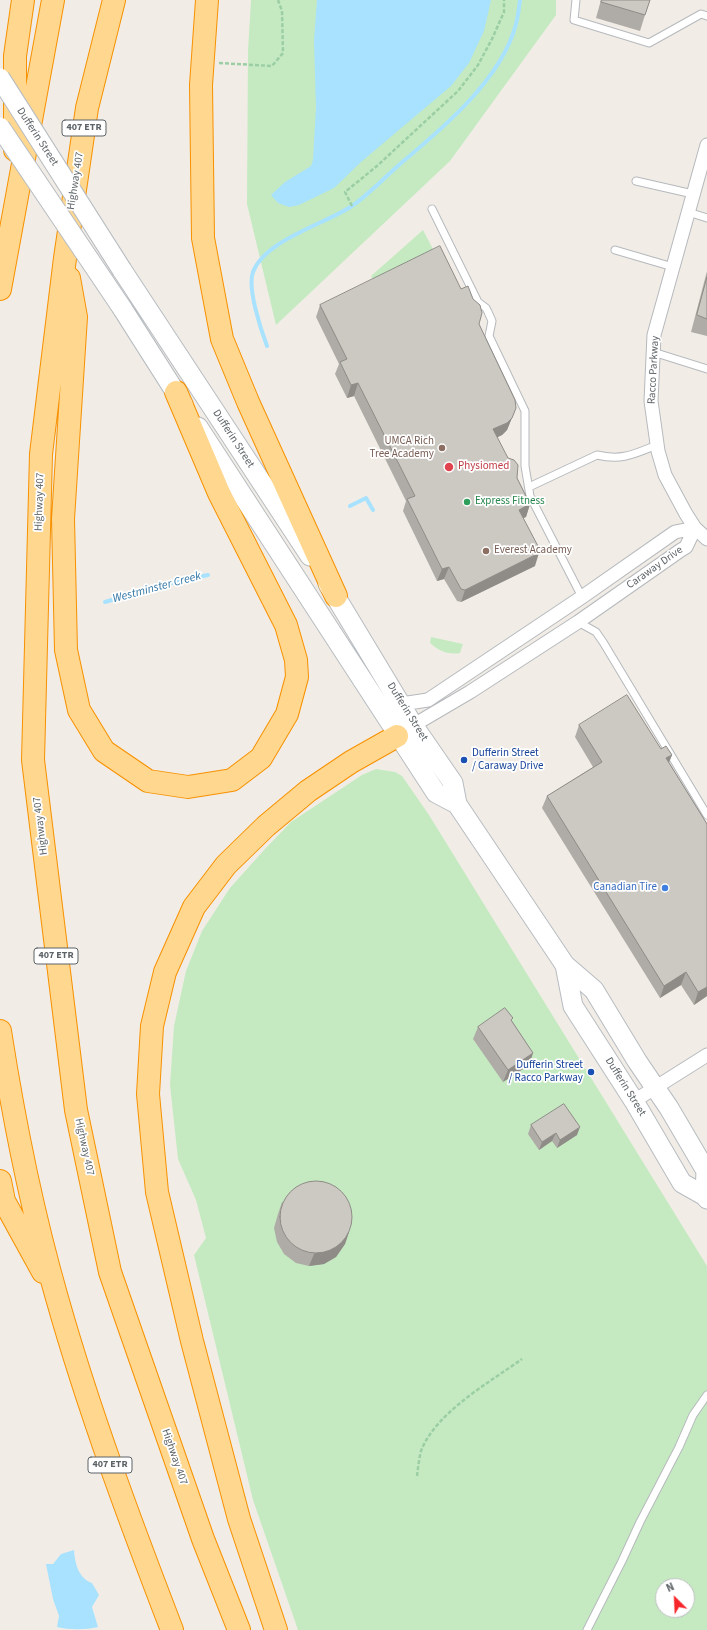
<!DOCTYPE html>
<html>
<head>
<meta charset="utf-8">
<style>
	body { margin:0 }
	#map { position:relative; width:707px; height:1630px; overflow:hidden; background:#f1ede6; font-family:"Source Sans 3",sans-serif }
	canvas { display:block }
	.north { position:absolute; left:655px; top:1578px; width:40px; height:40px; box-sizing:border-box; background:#fff; border:1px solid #bec1c2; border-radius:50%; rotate:336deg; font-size:11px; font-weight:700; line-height:16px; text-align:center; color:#5d6367 }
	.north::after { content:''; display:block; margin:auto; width:14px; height:18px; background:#f7262a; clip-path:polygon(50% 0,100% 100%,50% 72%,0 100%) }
</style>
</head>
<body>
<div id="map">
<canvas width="707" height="1630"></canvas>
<div class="north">N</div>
</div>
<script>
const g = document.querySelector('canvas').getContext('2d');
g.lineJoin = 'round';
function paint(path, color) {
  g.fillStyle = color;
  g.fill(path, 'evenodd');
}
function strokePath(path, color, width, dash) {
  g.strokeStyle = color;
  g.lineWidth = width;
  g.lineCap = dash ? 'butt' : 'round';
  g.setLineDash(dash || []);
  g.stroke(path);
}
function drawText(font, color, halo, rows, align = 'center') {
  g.font = font + ' "Source Sans 3",sans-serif';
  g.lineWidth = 3.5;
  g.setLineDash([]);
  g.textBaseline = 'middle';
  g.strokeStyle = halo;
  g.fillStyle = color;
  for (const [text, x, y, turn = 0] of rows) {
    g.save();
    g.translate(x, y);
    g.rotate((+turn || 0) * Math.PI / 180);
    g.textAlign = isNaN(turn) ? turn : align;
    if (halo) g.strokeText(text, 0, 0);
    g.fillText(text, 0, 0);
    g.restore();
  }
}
paint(new Path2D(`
	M 251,0 L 556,0 L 556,15 L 450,161 L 276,325 L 247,204 L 248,51 Z
	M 423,230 L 436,255 L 376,285 L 371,276 Z
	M 431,637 L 463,644 L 460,653 C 448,655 439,651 430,643 Z
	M 376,769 L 395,772 L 402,776 L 429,815 L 707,1266 L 707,1630 L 298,1630 L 253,1500 L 194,1255 L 206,1238 L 196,1200 L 178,1159 L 170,1085 L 174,1026 L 186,971 L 202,931 L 230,888 L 265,849 L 291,822 L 362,775 ZM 663,1586 L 687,1586 L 687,1610 L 663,1610 Z`), '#c5eac1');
paint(new Path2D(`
	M 317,0 L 491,0 L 484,31 L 469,63 L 451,86 L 361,162 L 334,188 L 299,205 L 289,207 L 278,203 L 271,195 L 285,182 L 311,166 L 313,160 L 316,108 L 314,41 Z
	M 74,1550 C 75,1563 78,1578 92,1583 L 99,1595 L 92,1607 L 98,1627 C 85,1630 70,1630 57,1627 L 59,1616 L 53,1599 L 46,1564 L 53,1564 L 61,1554 Z`), '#a8e2ff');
strokePath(new Path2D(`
	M 267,346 C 261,330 247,288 253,272 C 265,240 325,224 352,206 C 369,194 384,178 400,164 C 442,129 502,79 516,24 C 518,16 519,8 520,0
	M 350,506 L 366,498 L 373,510
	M 105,602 L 162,585 L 208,575`), '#a8e2ff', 4);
const service = new Path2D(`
	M 576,0 L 574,20 L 649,43 L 701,14 L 707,16
	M 636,181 L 693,194
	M 432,209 L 478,302 L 486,308 L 488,312 L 492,321 L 489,336 L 525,411 L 525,466 L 530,496 L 582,597
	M 688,212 L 707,218
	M 615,250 L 673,267
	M 653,352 L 707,369
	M 529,487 L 597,455 C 622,461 634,454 657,445
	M 578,622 L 596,632 L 603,642 L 707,815
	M 587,1630 L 622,1561 L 640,1522 L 679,1447 L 693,1415 L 707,1395`);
const minor = new Path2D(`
	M 707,145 L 654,335 L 651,401 L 658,451 L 665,475 L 686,514 L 695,528 L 707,539
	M 401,704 L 428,700 L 582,597 L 675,532 L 695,528
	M 407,729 L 470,692 L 578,622 L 681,550 L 686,547 L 695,528
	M 634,1101 L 707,1055`);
const secondary = new Path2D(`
	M 122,270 L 310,556
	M 122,308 L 183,404
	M 198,427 L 436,793 L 457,804
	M 328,584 L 413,725 L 453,783 L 457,804 L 565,965 L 594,990 L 637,1061 L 669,1108 L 706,1171 L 705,1196
	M 565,965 L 573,1006 L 634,1101 L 682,1183 L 705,1196 L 707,1199`);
const motorway = new Path2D(`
	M 114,0 L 87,108 L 65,258 L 41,454 L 33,760 L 76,1110 L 110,1272 L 203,1539 L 239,1630
	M 207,0 L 201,85 L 203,238 L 222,339 L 248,402 L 336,596
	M 15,150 L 15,56 L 23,0
	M 69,278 L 76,317 L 63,519 L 66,650 L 79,710 L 104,751 L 148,781 L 188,787 L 232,780 L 261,758 L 287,714 L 297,677 L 296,660 L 286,625 L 219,493 L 176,392
	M 0,289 L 53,0
	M 0,1031 C 14,1121 32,1211 57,1298 C 89,1411 130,1521 172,1630
	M 0,1181 L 4,1201 L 43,1272
	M 276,1630 L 239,1519 L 192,1341 L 157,1192 L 148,1094 L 152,1026 L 165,972 L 194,907 L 226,865 L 266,826 L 308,791 L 351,762 L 397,736`);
strokePath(service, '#b6b9bd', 9);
strokePath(minor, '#b6b9bd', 15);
strokePath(secondary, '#b7bcc1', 21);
strokePath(motorway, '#f79100', 24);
strokePath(new Path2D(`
	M 219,63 L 272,66 L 283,53 L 282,11 L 278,0
	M 352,206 L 345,192 L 377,166 L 458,91 L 478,65 L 492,39 L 504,12 L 504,0
	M 417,1476 C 418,1468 419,1459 421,1451 C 436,1412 490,1382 522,1359`), '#9bcea4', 2.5, [4, 2]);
strokePath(service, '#fff', 7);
strokePath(minor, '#fff', 13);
strokePath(secondary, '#fff', 19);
strokePath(motorway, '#ffd78f', 22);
const secondaryBridge = new Path2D(`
	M 0,78 L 122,270
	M 0,127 L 122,308`);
strokePath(secondaryBridge, '#b7bcc1', 21, []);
strokePath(secondaryBridge, '#fff', 19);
paint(new Path2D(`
	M 601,0 L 650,0 L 645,15 L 640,31 L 596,18 Z
	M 707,271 L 707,336 L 691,332 Z
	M 461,289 L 479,324 L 516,408 L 507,430 L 502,435 L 497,437 L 530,504 L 526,517 L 523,518 L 535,566 L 461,602 L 457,601 L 444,579 L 437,581 L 403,511 L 406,501 L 354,396 L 347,398 L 335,374 L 339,364 L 316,317 L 320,305 Z
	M 579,725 L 661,749 L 672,755 L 669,762 L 707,824 L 707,996 L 694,1005 L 681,985 L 660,998 L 542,808 L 547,796 L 593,767 L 575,737 Z
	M 512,1021 L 533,1053 L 529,1065 L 503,1082 L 473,1039 L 478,1027 Z
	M 531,1125 L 577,1135 L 557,1148 L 552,1141 L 539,1150 L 528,1134 Z
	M 282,1202 L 349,1232 L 345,1244 L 336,1257 L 324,1264 L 309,1266 L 296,1263 L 284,1254 L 277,1242 L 274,1228 L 278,1214 Z`), '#afaca7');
paint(new Path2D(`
	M 358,383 L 354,396 L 347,398 L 351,385 Z
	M 516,408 L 507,430 L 502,435 L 488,442 L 493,429 Z
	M 530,504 L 526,517 L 514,522 L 519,510 Z
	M 539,553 L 535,566 L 461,602 L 465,590 Z
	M 449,567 L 444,579 L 437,581 L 442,569 Z
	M 672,755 L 667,767 L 666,758 Z
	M 686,972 L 681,985 L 660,998 L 664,986 Z
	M 707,987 L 707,996 L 694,1005 L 698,992 Z
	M 533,1053 L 529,1065 L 503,1082 L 508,1070 Z
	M 580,1127 L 577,1135 L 557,1148 L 560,1140 Z
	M 556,1133 L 552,1141 L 539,1150 L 542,1142 Z
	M 349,1232 L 345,1244 L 336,1257 L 324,1264 L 309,1266 L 314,1254 Z`), '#8f8c88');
const building = new Path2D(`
	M 602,0 L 650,0 L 645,15 L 601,2 Z
	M 440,246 L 461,289 L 468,286 L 473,299 L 480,305 L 482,313 L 479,324 L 515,400 L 516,408 L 512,418 L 507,423 L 493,429 L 508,458 L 514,460 L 518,465 L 517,478 L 530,504 L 519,510 L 539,548 L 539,553 L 465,590 L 461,589 L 449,567 L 442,569 L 407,499 L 415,496 L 358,383 L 351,385 L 340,362 L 347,359 L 320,305 Z
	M 707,277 L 707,319 L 697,315 Z
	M 627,695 L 661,749 L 666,746 L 672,755 L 666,758 L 707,824 L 707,987 L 698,992 L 686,972 L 664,986 L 547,796 L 602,762 L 579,725 Z
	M 505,1008 L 513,1018 L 511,1020 L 533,1053 L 508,1070 L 478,1027 Z
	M 564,1104 L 580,1127 L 560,1140 L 556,1133 L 542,1142 L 531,1125 Z
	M280 1217a36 36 0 1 1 72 0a36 36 0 1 1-72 0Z`);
paint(building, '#ccc8c2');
strokePath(building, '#8f8c88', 1);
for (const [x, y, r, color] of [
	[442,448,4,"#8d6e63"],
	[449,467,5,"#e0444e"],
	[467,502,4,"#2e9e5b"],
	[486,551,4,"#8d6e63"],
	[464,760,4,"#1a4fb4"],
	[665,888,4,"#3f7fe0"],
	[591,1072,4,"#1a4fb4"]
]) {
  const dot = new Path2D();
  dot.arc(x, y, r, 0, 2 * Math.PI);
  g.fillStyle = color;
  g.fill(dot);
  strokePath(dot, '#fff', 1.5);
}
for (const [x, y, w] of [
	[84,128,44],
	[56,956,44],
	[110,1465,44]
]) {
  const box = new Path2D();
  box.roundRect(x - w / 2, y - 8, w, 16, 3);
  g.fillStyle = '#fff';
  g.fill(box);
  strokePath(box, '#5d6367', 1);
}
drawText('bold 10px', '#5d6367', null, [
	["407 ETR",84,128],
	["407 ETR",56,956],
	["407 ETR",110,1465]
]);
drawText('11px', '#5d6367', '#fff', [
	["Dufferin Street",37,137,57],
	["Highway 407",76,181,-81],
	["Racco Parkway",654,370,-87],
	["Dufferin Street",233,439,57],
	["Highway 407",40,502,-88],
	["Caraway Drive",655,568,-35],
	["Dufferin Street",407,712,58],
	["Highway 407",41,826,-97],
	["Dufferin Street",625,1087,58],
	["Highway 407",84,1147,78],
	["Highway 407",174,1457,71]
]);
drawText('11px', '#785e54', '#fff', [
	["UMCA Rich",434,442],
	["Tree Academy",434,455],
	["Everest Academy",494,551,"left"]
], 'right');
drawText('11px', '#be3a42', '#fff', [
	["Physiomed",458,467]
], 'left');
drawText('11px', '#27864d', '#fff', [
	["Express Fitness",475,502]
], 'left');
drawText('11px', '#164399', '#fff', [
	["Dufferin Street",472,754],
	["/ Caraway Drive",472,767],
	["Dufferin Street",583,1066,"right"],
	["/ Racco Parkway",583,1079,"right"]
], 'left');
drawText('11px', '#366cbe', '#fff', [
	["Canadian Tire",657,888]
], 'right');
drawText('italic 12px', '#3679a7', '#fff', [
	["Westminster Creek",157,588,-15]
]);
</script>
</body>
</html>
